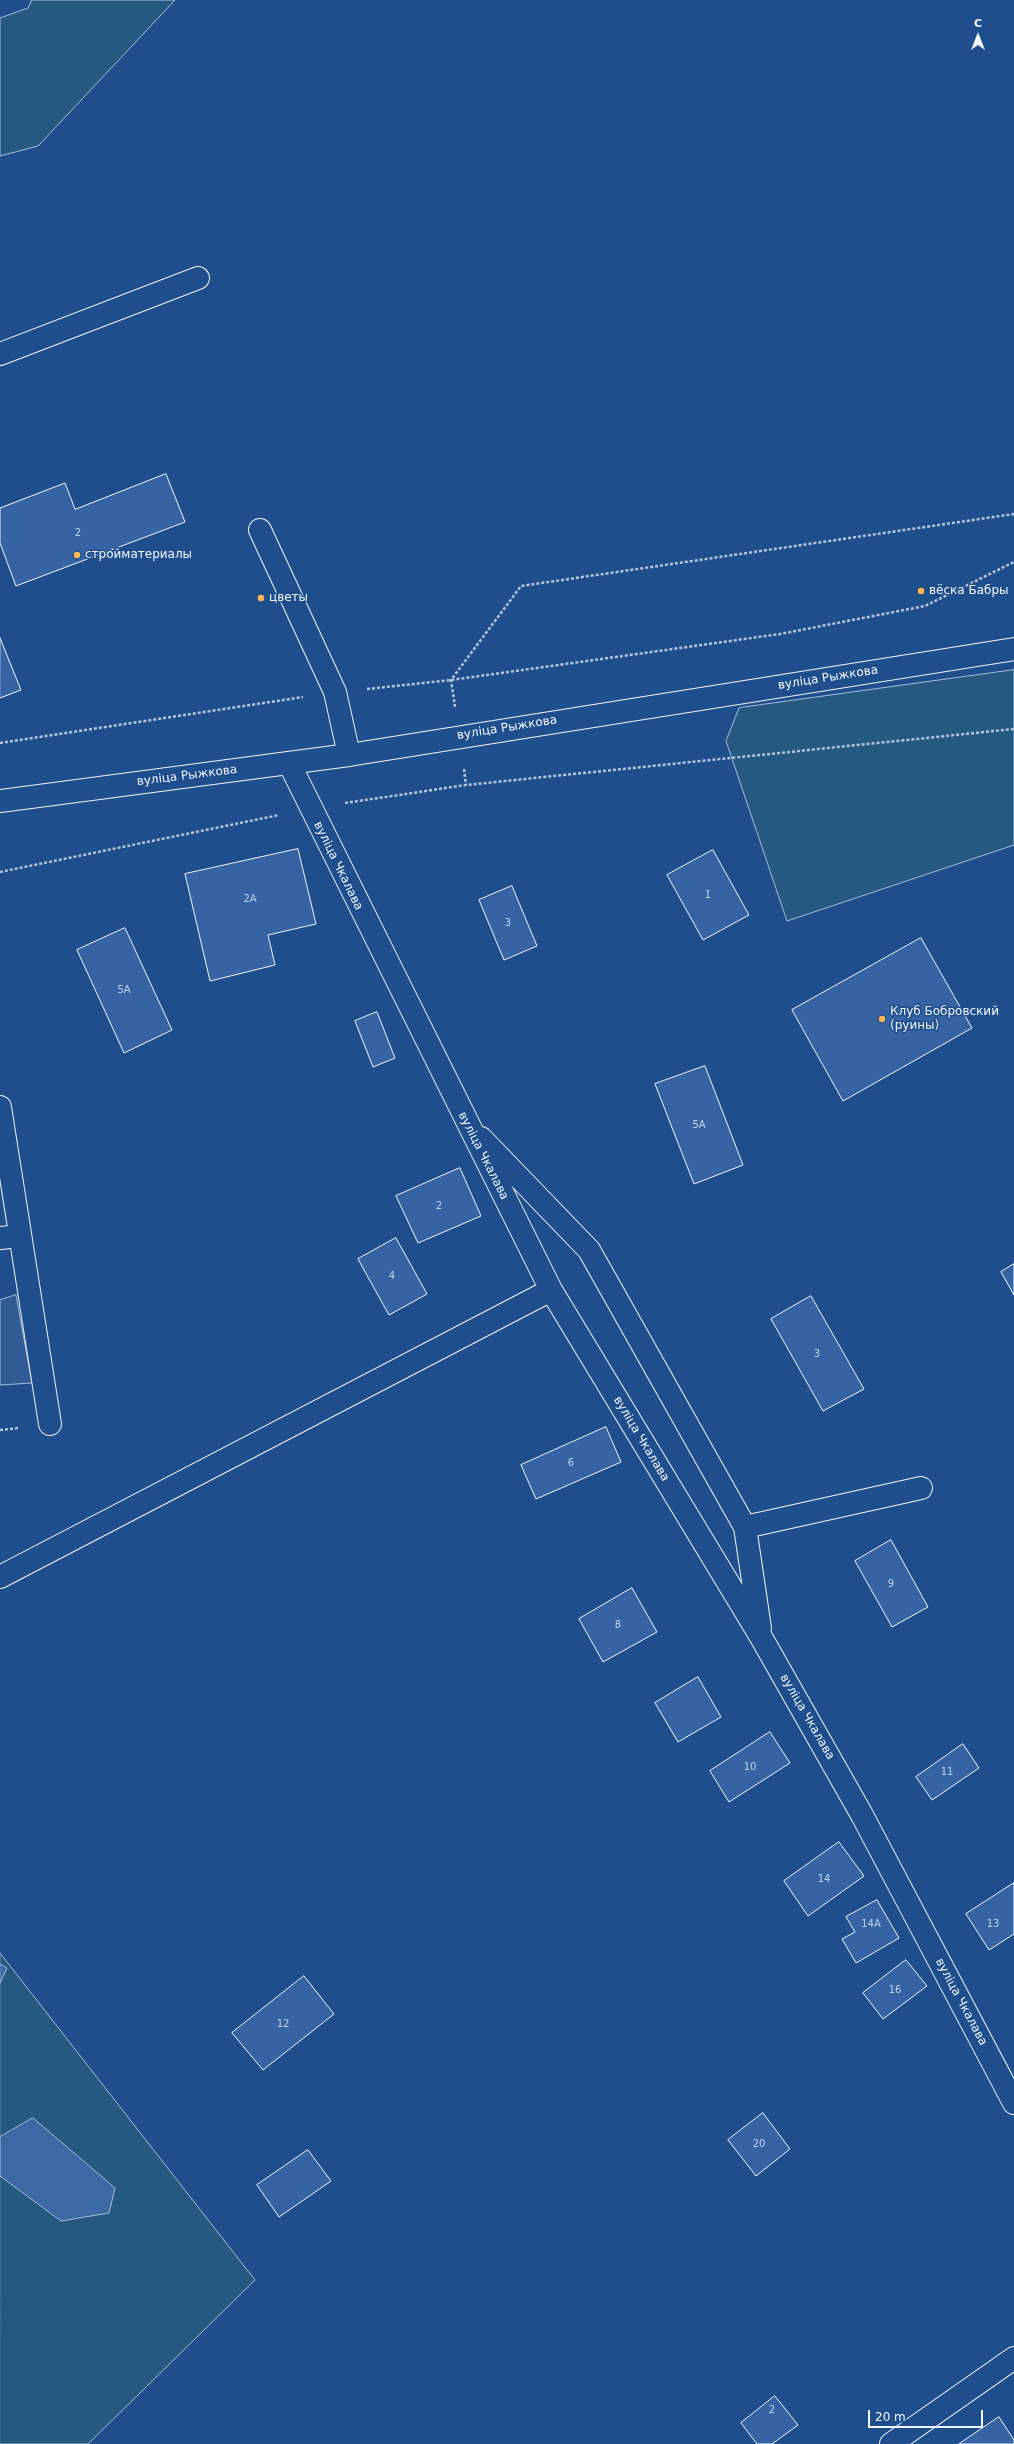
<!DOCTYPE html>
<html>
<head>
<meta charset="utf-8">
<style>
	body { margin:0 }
	#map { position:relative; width:1014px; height:2444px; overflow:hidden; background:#1f4e8c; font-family:"DejaVu Sans",sans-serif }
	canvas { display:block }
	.north { position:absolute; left:958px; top:16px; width:40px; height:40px; -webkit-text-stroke:3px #1f4e8c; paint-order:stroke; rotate:0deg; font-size:11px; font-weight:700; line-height:16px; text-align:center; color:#f2f6ff }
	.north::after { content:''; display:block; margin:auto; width:14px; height:18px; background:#f2f6ff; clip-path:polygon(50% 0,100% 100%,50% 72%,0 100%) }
	.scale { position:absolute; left:868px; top:2410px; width:115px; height:18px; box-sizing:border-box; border:2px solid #f2f6ff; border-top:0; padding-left:5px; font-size:12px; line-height:14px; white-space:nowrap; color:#f2f6ff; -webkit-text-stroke:3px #1f4e8c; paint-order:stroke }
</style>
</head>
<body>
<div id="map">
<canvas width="1014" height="2444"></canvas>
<div class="north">С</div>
<div class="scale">20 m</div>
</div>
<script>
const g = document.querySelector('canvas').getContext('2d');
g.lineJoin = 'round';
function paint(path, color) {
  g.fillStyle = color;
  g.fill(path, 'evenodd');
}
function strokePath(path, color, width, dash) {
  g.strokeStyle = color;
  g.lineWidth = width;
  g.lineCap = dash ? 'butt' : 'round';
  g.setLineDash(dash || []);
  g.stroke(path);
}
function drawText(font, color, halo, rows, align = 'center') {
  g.font = font + ' "DejaVu Sans",sans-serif';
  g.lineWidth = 3;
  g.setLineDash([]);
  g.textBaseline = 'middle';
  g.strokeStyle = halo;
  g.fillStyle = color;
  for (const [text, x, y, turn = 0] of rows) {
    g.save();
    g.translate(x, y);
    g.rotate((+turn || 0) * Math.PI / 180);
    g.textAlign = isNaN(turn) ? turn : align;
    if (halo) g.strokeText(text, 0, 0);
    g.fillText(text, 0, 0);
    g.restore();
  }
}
const green = new Path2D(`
	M 32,0 L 175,0 L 38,146 L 0,156 L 0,18 L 28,8 Z
	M 1014,670 L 1014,845 L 787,921 L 726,741 L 739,708 Z
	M 0,1953 L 255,2280 L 88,2444 L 0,2444 Z`);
paint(green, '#245a82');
strokePath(green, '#a8bbd7', 1);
const parking = new Path2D(`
	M 16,1295 L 32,1383 L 0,1385 L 0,1300 Z`);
paint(parking, '#305b95');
strokePath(parking, '#a8bbd7', 1);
const water = new Path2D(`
	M 0,1964 L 7,1968 L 0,1983 Z
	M 33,2118 L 115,2188 L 109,2213 L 61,2221 L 0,2176 L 0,2137 Z`);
paint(water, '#3b69a3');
strokePath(water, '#a8bbd7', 1);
const building = new Path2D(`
	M 166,474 L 185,522 L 16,586 L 0,543 L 0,508 L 65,483 L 75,509 Z
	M 0,638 L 21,690 L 0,698 Z
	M 298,849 L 316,924 L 268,935 L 275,965 L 210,981 L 185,874 Z
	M 713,850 L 749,915 L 703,940 L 667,875 Z
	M 512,886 L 537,946 L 504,960 L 479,900 Z
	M 125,928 L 172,1030 L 124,1053 L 77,950 Z
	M 921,938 L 972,1028 L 843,1101 L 792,1010 Z
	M 377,1012 L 395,1058 L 373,1067 L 355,1021 Z
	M 705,1066 L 743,1165 L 694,1184 L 655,1084 Z
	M 460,1168 L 481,1216 L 418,1243 L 396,1196 Z
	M 396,1238 L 427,1294 L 389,1315 L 358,1259 Z
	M 1014,1264 L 1014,1295 L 1001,1272 Z
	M 811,1296 L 864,1389 L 823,1411 L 771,1319 Z
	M 606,1427 L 621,1462 L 536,1499 L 521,1465 Z
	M 891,1540 L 928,1607 L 892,1627 L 855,1561 Z
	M 632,1588 L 657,1632 L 603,1662 L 579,1619 Z
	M 698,1677 L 721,1717 L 678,1742 L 655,1703 Z
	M 770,1732 L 790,1763 L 729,1802 L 710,1771 Z
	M 963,1744 L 979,1768 L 932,1800 L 916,1777 Z
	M 839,1842 L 864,1876 L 808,1916 L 784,1881 Z
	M 1014,1883 L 1014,1934 L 989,1950 L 966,1914 Z
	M 877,1900 L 899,1938 L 856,1963 L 842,1939 L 855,1932 L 846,1917 Z
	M 906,1960 L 927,1986 L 883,2019 L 863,1993 Z
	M 304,1976 L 334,2014 L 263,2070 L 232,2033 Z
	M 763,2113 L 790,2149 L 756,2176 L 728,2140 Z
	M 308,2150 L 331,2181 L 279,2217 L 257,2185 Z
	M 775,2396 L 798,2425 L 772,2444 L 757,2444 L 741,2423 Z
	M 999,2417 L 1014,2440 L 1014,2444 L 959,2444 Z`);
paint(building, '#3563a3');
strokePath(building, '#f2f6ff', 1);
const minor = new Path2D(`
	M 0,354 L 198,278
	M 260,530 L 335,692 L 349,755
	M 289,763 L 551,1290 L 761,1637 L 862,1815 L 1014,2103
	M 0,1107 L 50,1424
	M 481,1138 L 589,1250 L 745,1527 L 760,1628
	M 0,1238 L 20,1236
	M 745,1527 L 921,1488
	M 0,1577 L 551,1290
	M 891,2444 L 1014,2358`);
const major = new Path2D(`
	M 0,801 L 349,755 L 1014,649`);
strokePath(minor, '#f2f6ff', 24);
strokePath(major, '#f2f6ff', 24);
strokePath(new Path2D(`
	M 367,689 L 451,680 L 780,634 L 925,606 L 1014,562
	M 455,707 L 451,680 L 521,586 L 1014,514
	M 0,743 L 303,697
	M 464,769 L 466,785
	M 345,803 L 466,785 L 1014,729
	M 0,872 L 279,815
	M 0,1430 L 19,1428`), '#b3c4dc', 2.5, [3, 2]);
strokePath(minor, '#1f4e8c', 22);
strokePath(major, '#1f4e8c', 22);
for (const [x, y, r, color] of [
	[77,555,4,"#ffb74d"],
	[921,591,4,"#ffb74d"],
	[261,598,4,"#ffb74d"],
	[882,1019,4,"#ffb74d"]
]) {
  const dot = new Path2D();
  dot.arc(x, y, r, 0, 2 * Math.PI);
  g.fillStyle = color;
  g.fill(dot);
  strokePath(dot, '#1f4e8c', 1.5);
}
drawText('10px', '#c3d1e8', null, [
	["2",78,533],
	["1",708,895],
	["2А",250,899],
	["3",508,923],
	["5А",124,990],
	["5А",699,1125],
	["2",439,1206],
	["4",392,1276],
	["3",817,1354],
	["6",571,1463],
	["9",891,1584],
	["8",618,1625],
	["10",750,1767],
	["11",947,1772],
	["14",824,1879],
	["14А",871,1924],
	["13",993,1924],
	["16",895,1990],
	["12",283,2024],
	["20",759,2144],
	["2",772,2410]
]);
drawText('12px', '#f2f6ff', '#1f4e8c', [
	["стройматериалы",85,555],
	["вёска Бабры",929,591],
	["цветы",269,598],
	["Клуб Бобровский",890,1012],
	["(руины)",890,1026]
], 'left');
drawText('12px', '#f2f6ff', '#1f4e8c', [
	["вуліца Рыжкова",828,678,-9],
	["вуліца Рыжкова",507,728,-9],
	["вуліца Рыжкова",187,776,-7],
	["вуліца Чкалава",338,866,64],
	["вуліца Чкалава",483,1156,63],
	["вуліца Чкалава",641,1439,59],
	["вуліца Чкалава",807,1717,60],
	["вуліца Чкалава",961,2002,62]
]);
</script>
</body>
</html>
